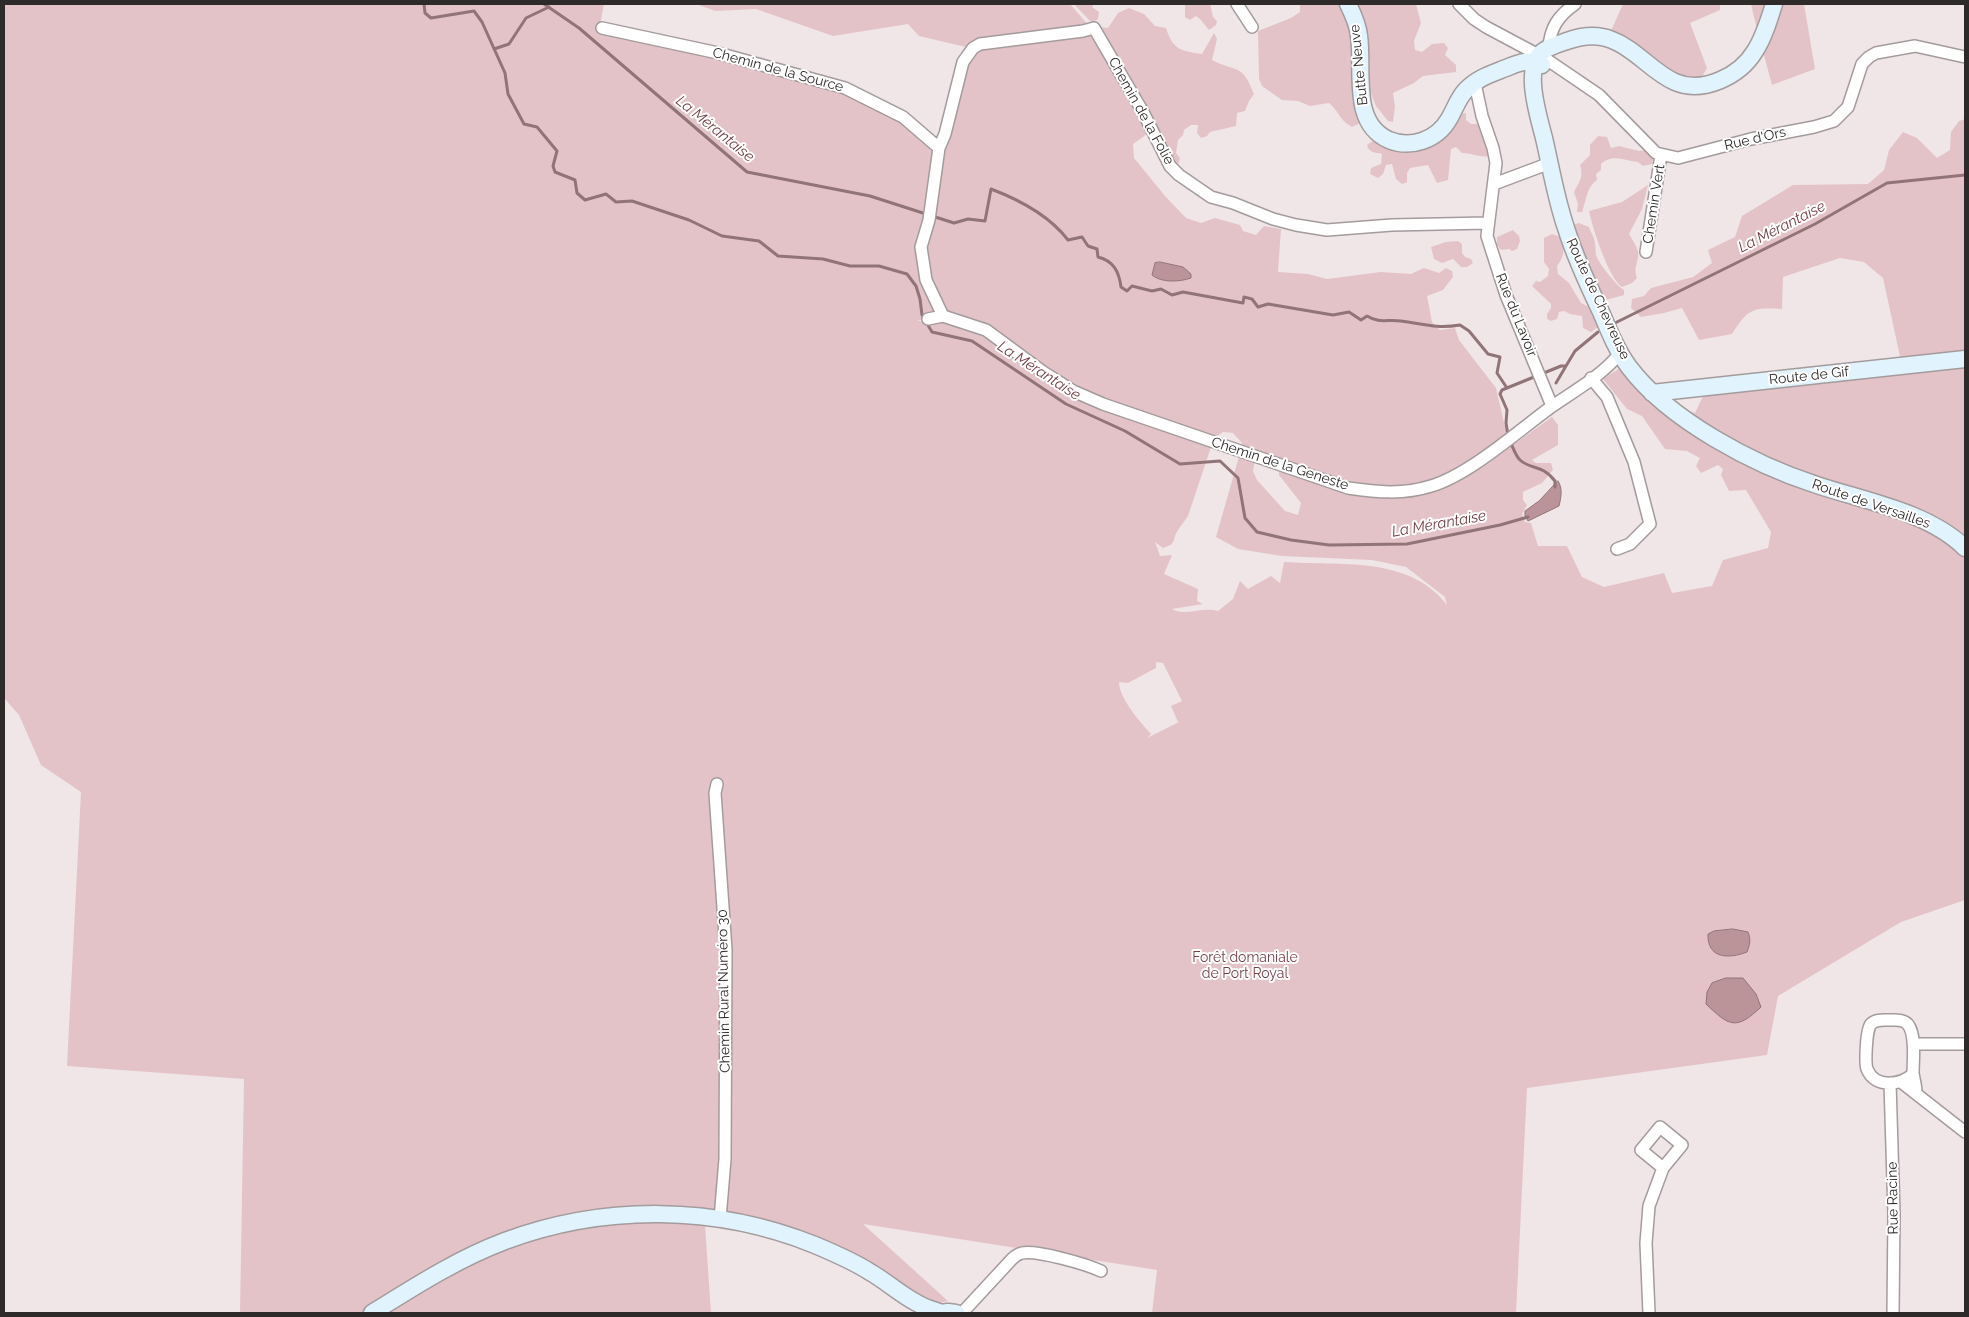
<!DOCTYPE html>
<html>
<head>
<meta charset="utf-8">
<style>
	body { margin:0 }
	#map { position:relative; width:1969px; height:1317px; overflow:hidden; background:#f0e6e7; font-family:Raleway,sans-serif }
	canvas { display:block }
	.frame { position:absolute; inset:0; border:5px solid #2e2a2a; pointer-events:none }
</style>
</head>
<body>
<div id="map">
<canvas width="1969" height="1317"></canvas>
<div class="frame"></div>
</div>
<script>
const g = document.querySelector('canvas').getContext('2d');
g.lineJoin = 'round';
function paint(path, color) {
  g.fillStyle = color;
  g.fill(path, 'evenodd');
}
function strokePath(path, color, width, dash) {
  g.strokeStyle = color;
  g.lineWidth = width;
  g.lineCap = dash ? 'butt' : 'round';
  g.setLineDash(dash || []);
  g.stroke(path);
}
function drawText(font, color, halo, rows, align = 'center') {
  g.font = font + ' Raleway,sans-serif';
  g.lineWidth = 4;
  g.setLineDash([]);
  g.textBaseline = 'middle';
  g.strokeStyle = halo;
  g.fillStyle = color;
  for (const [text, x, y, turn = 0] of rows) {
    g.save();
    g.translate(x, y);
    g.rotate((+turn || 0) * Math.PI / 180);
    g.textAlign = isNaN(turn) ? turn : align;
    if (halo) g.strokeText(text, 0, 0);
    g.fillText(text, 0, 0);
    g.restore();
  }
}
paint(new Path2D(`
	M 4,4 L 604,4 L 599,30 L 761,68 L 842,90 L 907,124 L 936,145 L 927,210 L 919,246 L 939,314 L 917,321 L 940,321 L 992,336 L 1070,392 L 1212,444 L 1188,516 C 1185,521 1181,525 1178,530 C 1171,541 1178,543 1163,548 L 1155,542 L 1160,556 L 1172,555 L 1164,574 L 1198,589 L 1197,601 L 1203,604 L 1172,609 C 1185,617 1201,606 1218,611 L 1233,599 L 1240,581 L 1248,589 L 1271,576 L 1280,583 L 1284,562 C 1339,566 1409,555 1447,605 L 1445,597 L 1406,567 L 1372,560 L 1282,556 L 1238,549 L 1216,537 L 1240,453 L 1255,459 L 1253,471 L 1257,480 L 1285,511 L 1298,515 L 1301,503 L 1279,475 L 1279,468 L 1303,475 L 1410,494 L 1513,440 L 1517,442 L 1552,417 L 1558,425 L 1558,445 L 1532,460 L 1536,463 L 1551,463 L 1553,470 L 1542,483 L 1523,492 L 1523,500 L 1527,505 L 1522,514 L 1525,522 L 1531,523 L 1538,546 L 1567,546 L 1582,577 L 1604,587 L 1664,573 L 1672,593 L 1712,586 L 1723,560 L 1768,548 L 1771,532 L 1746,490 L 1729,491 L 1721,475 L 1723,469 L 1718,465 L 1701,473 L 1696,466 L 1700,458 L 1687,451 L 1665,449 L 1642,416 L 1627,409 L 1603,379 L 1620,368 L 1648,398 L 1695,413 L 1703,396 L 1719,389 L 1965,362 L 1965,900 L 1901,922 L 1778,996 L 1767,1055 L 1527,1088 L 1516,1313 L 1152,1313 L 1157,1270 L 863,1224 L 948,1301 L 935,1304 L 920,1300 L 857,1259 L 704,1210 L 711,1313 L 240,1313 L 244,1079 L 67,1066 L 81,792 L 41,765 L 19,715 L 4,698 ZM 1156,662 L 1163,663 L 1182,701 L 1171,706 L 1178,722 L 1181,721 L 1147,738 L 1151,734 C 1140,722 1119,698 1119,682 L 1128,683 L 1156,668 ZM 1733,929 L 1712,951 L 1708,941 L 1714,931 Z
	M 696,4 L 1070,4 L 1090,27 L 970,48 L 919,36 L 908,24 L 833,36 L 756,9 L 715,11 Z
	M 1074,4 L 1094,4 L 1092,7 L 1099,12 L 1098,19 L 1093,22 L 1090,21 Z
	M 1185,4 L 1210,4 L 1213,17 L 1217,21 L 1216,25 L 1209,30 L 1200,19 L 1196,16 L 1190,20 L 1185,17 Z
	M 1300,4 L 1341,4 L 1355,35 L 1360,123 L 1352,127 C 1339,120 1339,111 1329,103 L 1310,106 L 1298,101 L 1282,100 L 1262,86 L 1259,79 L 1258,31 L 1291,18 L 1300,12 Z
	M 1350,4 L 1416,4 L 1421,23 L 1414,41 L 1415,50 L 1422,52 L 1432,44 L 1444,43 L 1448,48 L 1445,55 L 1456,65 L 1456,72 L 1423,76 L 1414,83 L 1393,93 L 1395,107 L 1393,122 L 1388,121 L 1376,106 L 1368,86 L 1370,62 Z
	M 1623,4 L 1720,4 L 1720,10 L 1690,23 L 1707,68 L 1700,80 L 1672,73 L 1611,31 Z
	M 1751,4 L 1766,4 L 1757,30 Z
	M 1781,4 L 1804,4 L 1815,69 L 1772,85 L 1762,48 Z
	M 1129,8 L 1144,14 L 1155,26 L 1166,28 C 1173,50 1181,51 1202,54 L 1214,33 L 1217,39 L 1212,60 C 1238,73 1242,63 1254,94 L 1249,101 L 1245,111 L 1237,113 L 1236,126 L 1210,132 L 1207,136 L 1201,138 L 1197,133 L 1198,125 L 1191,125 L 1184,130 L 1183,135 L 1178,140 L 1176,153 L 1180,158 L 1178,165 L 1172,164 L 1104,39 L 1100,27 L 1108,28 L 1118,13 Z
	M 1091,30 L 1150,132 L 1133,144 L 1134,158 L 1165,196 L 1186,218 L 1201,223 L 1215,218 L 1240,225 L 1243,231 L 1256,235 L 1264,226 L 1281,229 L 1278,272 L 1308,274 L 1327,279 L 1381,272 L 1411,274 L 1424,268 L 1439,273 L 1446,268 L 1452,271 L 1453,277 L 1443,290 L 1427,296 L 1432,322 L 1440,330 L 1455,328 L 1459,340 L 1496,388 L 1507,436 L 1448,477 L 1408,489 L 1360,487 L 1240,449 L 1242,443 L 1233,433 L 1223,432 L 1212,439 L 1102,401 L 944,313 L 928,278 L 926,241 L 939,164 L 961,88 L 974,51 L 980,47 ZM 1160,262 L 1183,267 L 1187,280 L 1180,280 Z
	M 1466,113 L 1466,120 L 1471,124 L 1479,124 L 1490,156 C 1480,158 1472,153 1462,153 L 1456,147 L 1451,149 L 1448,180 L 1437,183 L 1428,165 L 1410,168 L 1407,173 L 1407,182 L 1402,184 L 1396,179 L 1392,164 L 1386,165 L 1383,174 L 1378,178 L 1370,174 L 1371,168 L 1381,164 L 1382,154 C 1374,152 1369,153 1367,145 L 1377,138 L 1412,146 L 1453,115 Z
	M 1965,119 L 1965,353 L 1901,361 L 1883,278 L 1864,262 L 1840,258 L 1783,277 L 1782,309 C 1752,307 1748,309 1732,334 L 1699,340 L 1682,308 L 1664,313 L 1641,317 L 1631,308 L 1632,299 L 1644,296 L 1651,288 L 1693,277 L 1712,263 L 1708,250 L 1735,237 L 1742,216 L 1793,185 L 1868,184 L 1884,170 L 1889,150 L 1903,132 L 1917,138 L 1937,158 L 1950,150 L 1951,132 L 1959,121 Z
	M 1598,136 L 1607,137 L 1611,148 L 1619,146 L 1639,151 L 1649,150 L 1654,153 L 1652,164 L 1643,166 L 1638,162 C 1625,161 1613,153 1601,164 L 1601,170 L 1596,174 L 1597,180 C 1587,186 1586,201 1582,212 L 1577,212 L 1578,204 L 1574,192 C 1579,182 1584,177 1580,165 L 1590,155 L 1590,145 Z
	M 1648,185 L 1642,209 L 1629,234 C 1633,241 1640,250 1638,258 C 1636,266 1634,270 1637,278 L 1632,283 L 1622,287 C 1609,279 1592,227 1589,211 L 1622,202 Z
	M 1579,223 L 1589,227 C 1590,231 1593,235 1594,239 C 1596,244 1595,250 1596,255 C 1599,264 1616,285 1624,290 L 1624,295 L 1606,300 L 1594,289 L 1596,283 L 1578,247 L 1580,239 L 1573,235 L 1570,226 Z
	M 1513,230 L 1519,236 L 1520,241 L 1517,249 L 1512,251 L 1509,249 L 1501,250 L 1497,245 L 1497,237 Z
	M 1552,234 L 1560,237 C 1565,248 1565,256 1557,266 L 1558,274 L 1569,283 L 1581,303 L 1589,307 L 1601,325 L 1591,332 L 1583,328 L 1582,316 L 1570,314 L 1564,311 L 1559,312 L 1557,319 L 1551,321 L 1547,319 L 1547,314 L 1551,308 L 1551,304 L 1532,286 L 1536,281 L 1540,282 L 1548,276 L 1549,269 L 1544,262 L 1544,238 Z
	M 1458,241 L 1462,244 L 1462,253 L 1465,257 L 1471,259 L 1473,263 L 1467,267 L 1461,267 L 1453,259 L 1442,263 L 1434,259 L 1431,247 L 1446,242 Z`), '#e4c3c8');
const water = new Path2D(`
	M 1160,262 L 1183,267 L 1191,274 L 1191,278 C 1180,282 1161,283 1152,275 L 1155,263 Z
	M 1558,481 C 1563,488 1561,498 1559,506 L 1528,521 L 1525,516 L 1525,511 L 1539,501 Z
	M 1733,929 L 1748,932 C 1751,940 1750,944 1747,952 C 1729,959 1707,959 1708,934 L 1714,931 Z
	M 1726,978 L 1743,978 L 1756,994 L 1761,1007 C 1736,1031 1729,1026 1706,1004 L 1707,992 L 1712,983 Z`);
paint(water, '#bb949a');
strokePath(water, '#917478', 1);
strokePath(new Path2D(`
	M 424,4 L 425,13 L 431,18 L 474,11 L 482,22 L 505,73 L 508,94 L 524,124 L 537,127 L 557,151 L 553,166 L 555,172 L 575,180 L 577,193 L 585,200 L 606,194 L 616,202 L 632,201 L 689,220 L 722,236 L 759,241 L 778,256 L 823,259 L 850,266 L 879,266 L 907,274 L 916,286 L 920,299 L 922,315 L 932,332 L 972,341 L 1066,404 L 1125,431 L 1180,464 L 1220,461 L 1238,478 L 1245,518 L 1257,532 L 1291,540 L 1329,545 L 1407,544 L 1500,525 L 1528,517
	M 544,4 L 579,28 L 747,172 L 870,196 L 954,223 L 968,219 L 985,221 L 991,189 C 1020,200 1049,215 1068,240 L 1082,237 L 1088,246 L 1097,249 L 1098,257 C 1114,261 1119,272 1121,287 L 1127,291 L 1132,286 L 1152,291 L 1161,289 L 1172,295 L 1183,292 L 1243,303 L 1244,297 L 1252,299 L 1258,307 L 1268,304 L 1333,315 L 1349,312 L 1361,320 L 1367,316 C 1380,324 1387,319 1401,321 C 1424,324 1436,329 1460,325 L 1469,331 L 1488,354 L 1500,357 L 1497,373 L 1507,388
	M 494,49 L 509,44 L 526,18 L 549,7
	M 1615,323 L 1815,224 L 1887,183 L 1965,175
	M 1556,383 L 1566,366
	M 1508,436 L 1506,423 L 1507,410 L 1500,394 L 1502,390 L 1561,366 L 1566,366 L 1575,351 L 1598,332
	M 1510,441 C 1513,447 1515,455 1520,460 C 1531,470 1542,464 1555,481 L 1555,487`), '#917478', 3);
const street = new Path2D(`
	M 1237,4 L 1252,27
	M 1459,4 L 1474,19 L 1486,27 L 1546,59 L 1599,95 L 1656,153 L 1678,158 L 1751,139 L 1814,127 L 1834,121 L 1848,107 L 1862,64 L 1869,57 L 1876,53 L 1915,46 L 1965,57
	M 602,28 L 718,53 L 845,88 L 903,117 L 939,148
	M 1549,48 C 1550,28 1558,16 1575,4
	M 1477,80 L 1476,88 L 1482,116 L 1493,148 L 1496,163 L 1487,236 L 1506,295 L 1552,406
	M 1494,184 L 1550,163
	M 1646,252 L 1661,155
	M 943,316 L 926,280 L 921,247 L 929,220 L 939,148 L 945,134 L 963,62 L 973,48 L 980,44 L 1083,31 L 1094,28 L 1143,112 L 1170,166 L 1179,175 L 1211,197 L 1233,203 L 1273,219 L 1296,225 L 1327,230 L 1392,225 L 1487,223
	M 928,319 L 943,316 L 986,330 L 1043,372 L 1073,391 L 1103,404 L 1348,488 C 1376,492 1403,495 1431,486 C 1469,475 1518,431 1551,407 C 1574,391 1603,375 1620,353
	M 1591,378 L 1607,397 L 1634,462 L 1650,524 L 1630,544 L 1617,549
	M 717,784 L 715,793 L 726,950 L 725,1159 L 720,1219
	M 1914,1044 L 1965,1044
	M 1913,1074 C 1901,1085 1875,1089 1867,1069 C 1865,1063 1866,1029 1871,1024 C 1876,1019 1883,1020 1889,1020 C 1894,1020 1900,1019 1905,1022 C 1917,1029 1913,1061 1913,1073 C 1914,1080 1916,1086 1916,1092
	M 1901,1082 L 1965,1132
	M 1890,1083 L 1894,1214 L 1893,1313
	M 1660,1127 L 1682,1145 L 1663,1168 L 1641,1150 Z
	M 962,1313 L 1012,1259 C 1015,1256 1018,1254 1022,1253 C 1037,1250 1086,1264 1101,1271
	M 1649,1313 L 1646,1243 L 1649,1206 L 1663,1168`);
const secondary = new Path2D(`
	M 1348,4 C 1353,14 1358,25 1359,36 C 1364,70 1350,123 1389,140 C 1411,149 1437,140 1449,119 C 1455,109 1458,98 1466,90 C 1477,78 1491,74 1506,68 C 1521,62 1526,59 1542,65
	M 1774,4 C 1769,20 1764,37 1755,51 C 1740,76 1703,94 1675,82 C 1652,72 1636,49 1612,40 C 1598,34 1581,36 1567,41 C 1558,44 1547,47 1540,54 C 1524,72 1539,118 1544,138 C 1551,168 1556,199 1566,228 C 1575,257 1588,285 1601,312 C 1609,331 1617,351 1629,367 C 1669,420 1754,465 1817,485 C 1865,501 1929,512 1965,548
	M 1652,393 L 1965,359
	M 372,1313 C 414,1287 457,1259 505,1241 C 605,1204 716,1205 815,1245 C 834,1253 853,1261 870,1272 C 886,1281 901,1295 917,1303 C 925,1308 934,1310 942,1313
	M 941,1313 L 948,1312 L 956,1313`);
strokePath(street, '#a49b9c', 14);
strokePath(secondary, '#a49b9c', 19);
strokePath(street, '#fff', 11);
strokePath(secondary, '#e1f4fd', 16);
drawText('14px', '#2e2a2a', '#fff', [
	["Butte Neuve",1359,65,-96],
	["Chemin de la Source",778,70,15],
	["Chemin de la Folie",1141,111,61],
	["Rue d'Ors",1755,139,-13],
	["Chemin Vert",1654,204,-81],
	["Route de Chevreuse",1598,299,65],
	["Rue du Lavoir",1516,315,68],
	["Route de Gif",1809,376,-6],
	["Chemin de la Geneste",1280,464,18],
	["Route de Versailles",1871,504,19],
	["Chemin Rural Numéro 30",724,991,-91],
	["Rue Racine",1893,1198,-91]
]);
drawText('14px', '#773f4b', '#fff', [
	["Forêt domaniale",1245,958],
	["de Port Royal",1245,974]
]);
drawText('italic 15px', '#743d48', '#fff', [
	["La Mérantaise",715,129,39],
	["La Mérantaise",1782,227,-27],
	["La Mérantaise",1039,371,33],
	["La Mérantaise",1439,524,-10]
]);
</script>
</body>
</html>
